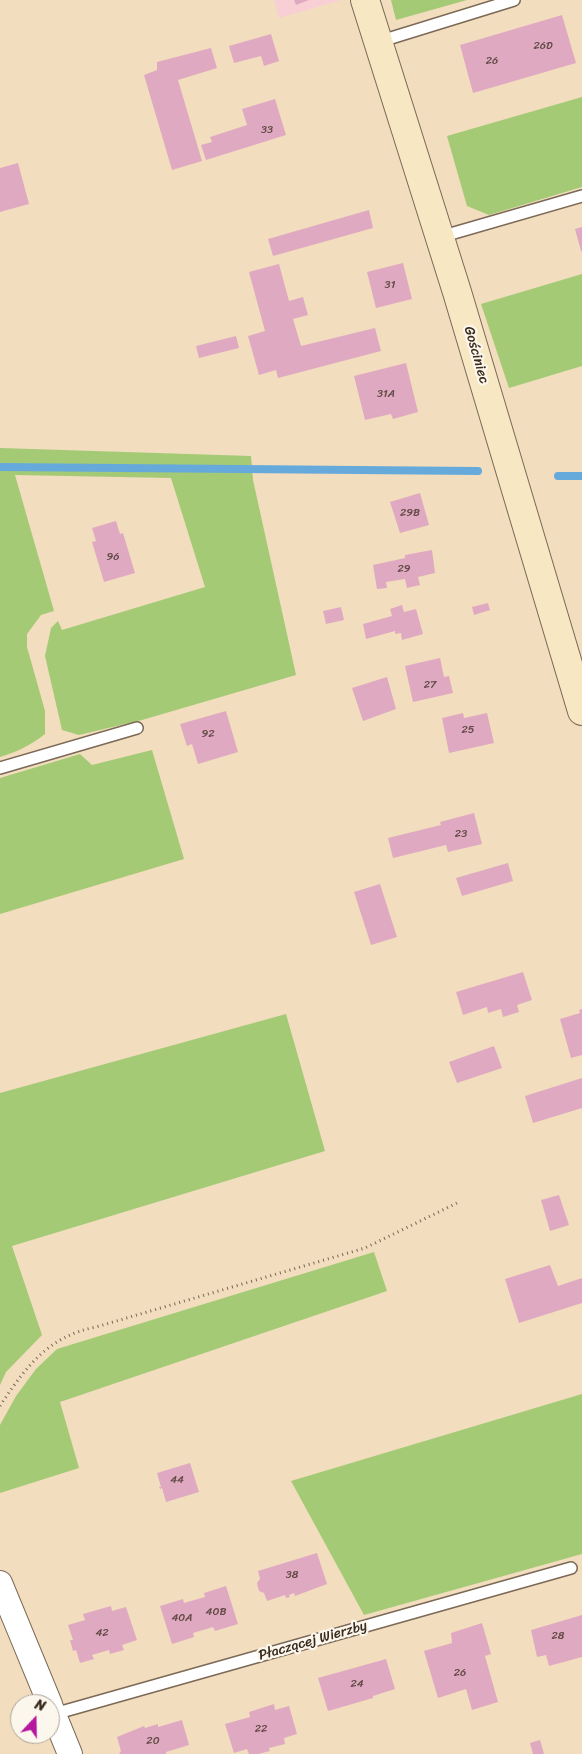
<!DOCTYPE html>
<html>
<head>
<meta charset="utf-8">
<style>
	body { margin:0 }
	#map { position:relative; width:582px; height:1754px; overflow:hidden; background:#f2ddbe; font-family:Sriracha,sans-serif }
	canvas { display:block }
	.north { position:absolute; left:10px; top:1694px; width:50px; height:50px; box-sizing:border-box; background:#fbf7ec; border:1px solid #aea59a; border-radius:50%; rotate:21deg; font-size:14px; font-weight:700; line-height:20px; text-align:center; color:#3b2a1e }
	.north::after { content:''; display:block; margin:auto; width:18px; height:22px; background:#b5179e; clip-path:polygon(50% 0,100% 100%,50% 72%,0 100%) }
</style>
</head>
<body>
<div id="map">
<canvas width="582" height="1754"></canvas>
<div class="north">N</div>
</div>
<script>
const g = document.querySelector('canvas').getContext('2d');
g.lineJoin = 'round';
function paint(path, color) {
  g.fillStyle = color;
  g.fill(path, 'evenodd');
}
function strokePath(path, color, width, dash) {
  g.strokeStyle = color;
  g.lineWidth = width;
  g.lineCap = dash ? 'butt' : 'round';
  g.setLineDash(dash || []);
  g.stroke(path);
}
function drawText(font, color, halo, rows, align = 'center') {
  g.font = font + ' Sriracha,sans-serif';
  g.lineWidth = 4.5;
  g.setLineDash([]);
  g.textBaseline = 'middle';
  g.strokeStyle = halo;
  g.fillStyle = color;
  for (const [text, x, y, turn = 0] of rows) {
    g.save();
    g.translate(x, y);
    g.rotate((+turn || 0) * Math.PI / 180);
    g.textAlign = isNaN(turn) ? turn : align;
    if (halo) g.strokeText(text, 0, 0);
    g.fillText(text, 0, 0);
    g.restore();
  }
}
paint(new Path2D(`
	M 274,0 L 341,0 L 279,18 Z`), '#f7cfd5');
paint(new Path2D(`
	M 391,0 L 467,0 L 396,20 Z
	M 582,97 L 582,187 L 489,215 L 467,206 L 447,136 Z
	M 582,274 L 582,366 L 509,388 L 481,304 Z
	M 0,448 L 251,456 L 253,480 L 296,675 L 142,720 L 79,735 L 62,730 L 45,656 L 51,628 L 58,621 L 62,630 L 205,587 L 171,478 L 15,475 L 54,611 L 41,615 L 27,634 L 27,647 L 45,711 L 45,734 C 31,745 17,752 0,757 Z
	M 152,750 L 184,859 L 0,914 L 0,778 L 80,754 L 92,765 Z
	M 286,1014 L 325,1151 L 12,1246 L 42,1335 L 6,1372 L 0,1385 L 0,1093 Z
	M 374,1252 L 387,1291 L 60,1402 L 79,1468 L 0,1493 L 0,1425 L 16,1396 L 36,1369 L 57,1349 Z
	M 582,1394 L 582,1554 L 364,1615 L 291,1481 Z`), '#a4ca75');
strokePath(new Path2D(`
	M 0,467 L 478,471
	M 558,476 L 582,476`), '#66aadb', 8);
paint(new Path2D(`
	M 294,0 L 309,0 L 296,5 Z
	M 562,15 L 576,63 L 473,93 L 460,45 Z
	M 271,34 L 279,61 L 264,66 L 261,56 L 234,63 L 229,46 Z
	M 211,48 L 217,68 L 178,80 L 202,161 L 172,170 L 144,75 L 157,70 L 157,62 Z
	M 275,99 L 286,135 L 206,160 L 201,145 L 212,142 L 210,137 L 247,125 L 242,109 Z
	M 18,163 L 29,204 L 0,212 L 0,168 Z
	M 369,210 L 373,228 L 273,256 L 268,239 Z
	M 582,227 L 582,251 L 581,251 L 575,229 Z
	M 403,263 L 412,299 L 376,308 L 367,272 Z
	M 279,264 L 289,301 L 303,297 L 308,315 L 293,319 L 301,346 L 375,328 L 381,351 L 278,378 L 276,370 L 259,375 L 248,336 L 265,331 L 249,272 Z
	M 236,336 L 239,348 L 199,358 L 196,346 Z
	M 406,363 L 418,412 L 393,419 L 391,414 L 365,420 L 354,376 Z
	M 420,493 L 429,525 L 400,533 L 390,502 Z
	M 116,521 L 120,534 L 123,533 L 135,573 L 104,582 L 92,542 L 96,541 L 92,528 Z
	M 432,550 L 435,573 L 418,577 L 420,585 L 407,588 L 405,579 L 386,582 L 387,588 L 377,589 L 373,565 L 405,558 L 405,555 Z
	M 488,603 L 490,610 L 474,615 L 472,607 Z
	M 402,605 L 404,612 L 416,609 L 423,634 L 402,640 L 401,633 L 395,634 L 395,631 L 366,639 L 363,624 L 392,616 L 390,609 Z
	M 341,607 L 344,620 L 326,624 L 323,611 Z
	M 440,658 L 444,677 L 449,676 L 453,693 L 413,702 L 405,666 Z
	M 387,677 L 396,709 L 363,721 L 352,688 Z
	M 226,711 L 238,752 L 198,764 L 192,744 L 187,746 L 180,724 Z
	M 463,713 L 464,718 L 487,713 L 494,743 L 449,753 L 442,718 Z
	M 474,813 L 482,844 L 448,852 L 446,845 L 393,858 L 388,838 L 441,825 L 440,822 Z
	M 508,863 L 513,881 L 462,896 L 456,878 Z
	M 380,884 L 397,937 L 371,945 L 354,892 Z
	M 523,972 L 532,1000 L 517,1005 L 519,1012 L 503,1017 L 501,1009 L 488,1013 L 487,1007 L 463,1015 L 456,992 Z
	M 582,1009 L 582,1055 L 571,1058 L 560,1019 L 580,1013 L 579,1010 Z
	M 494,1046 L 502,1068 L 457,1083 L 449,1062 Z
	M 582,1078 L 582,1108 L 533,1123 L 525,1096 Z
	M 559,1195 L 569,1225 L 550,1231 L 541,1200 Z
	M 550,1265 L 558,1286 L 582,1278 L 582,1303 L 519,1323 L 505,1279 Z
	M 190,1463 L 199,1492 L 166,1502 L 162,1488 L 160,1489 L 159,1487 L 161,1487 L 157,1473 Z
	M 317,1553 L 327,1584 L 295,1596 L 294,1593 L 289,1595 L 290,1597 L 286,1598 L 285,1595 L 267,1601 L 264,1593 L 259,1591 L 257,1583 L 260,1579 L 258,1571 Z
	M 226,1586 L 238,1624 L 215,1631 L 213,1627 L 193,1633 L 194,1637 L 172,1644 L 160,1606 L 183,1599 L 184,1603 L 205,1597 L 204,1593 Z
	M 111,1606 L 112,1611 L 126,1607 L 137,1640 L 122,1645 L 124,1650 L 110,1654 L 109,1650 L 92,1655 L 94,1659 L 80,1663 L 76,1650 L 73,1651 L 70,1640 L 73,1640 L 68,1625 L 85,1620 L 83,1614 Z
	M 582,1615 L 582,1657 L 549,1666 L 546,1655 L 537,1657 L 531,1630 Z
	M 482,1623 L 491,1654 L 485,1656 L 498,1702 L 472,1710 L 466,1689 L 438,1698 L 424,1651 L 452,1643 L 451,1633 Z
	M 386,1659 L 395,1689 L 373,1696 L 373,1698 L 328,1711 L 318,1678 Z
	M 274,1704 L 275,1710 L 289,1706 L 297,1734 L 284,1738 L 285,1744 L 269,1748 L 270,1751 L 258,1754 L 249,1754 L 247,1749 L 234,1753 L 225,1724 L 250,1717 L 249,1712 Z
	M 182,1720 L 189,1745 L 166,1752 L 166,1754 L 119,1754 L 121,1751 L 117,1737 L 144,1726 L 145,1728 L 158,1724 L 158,1727 Z
	M 540,1740 L 544,1754 L 533,1754 L 530,1743 Z`), '#dfaac1');
const lane = new Path2D(`
	M 378,42 L 514,0
	M 440,237 L 582,196
	M 0,768 L 137,728
	M 54,1714 L 571,1568`);
const street = new Path2D(`
	M 0,1583 L 50,1704
	M 50,1705 L 70,1754`);
const secondary = new Path2D(`
	M 365,0 L 457,292 L 582,711`);
strokePath(lane, '#7b6956', 14);
strokePath(street, '#7b6956', 26);
strokePath(secondary, '#7b6956', 30);
strokePath(new Path2D(`
	M 0,1406 C 25,1368 48,1336 96,1327 L 365,1248 L 457,1203`), '#7b6956', 3, [1, 4]);
strokePath(lane, '#fff', 11);
strokePath(street, '#fff', 24);
strokePath(secondary, '#f7e8c3', 28);
drawText('11px', '#644a47', null, [
	["26D",543,46],
	["26",492,61],
	["33",267,130],
	["31",390,285],
	["31A",386,394],
	["29B",410,513],
	["96",113,557],
	["29",404,569],
	["27",430,685],
	["25",468,730],
	["92",208,734],
	["23",461,834],
	["44",177,1480],
	["38",292,1575],
	["40B",216,1612],
	["40A",182,1618],
	["42",102,1633],
	["28",558,1636],
	["26",460,1673],
	["24",357,1684],
	["22",261,1729],
	["20",153,1741]
]);
drawText('14px', '#3b2a1e', '#fbf7ec', [
	["Gościniec",476,355,74],
	["Płaczącej Wierzby",313,1641,-16]
]);
</script>
</body>
</html>
